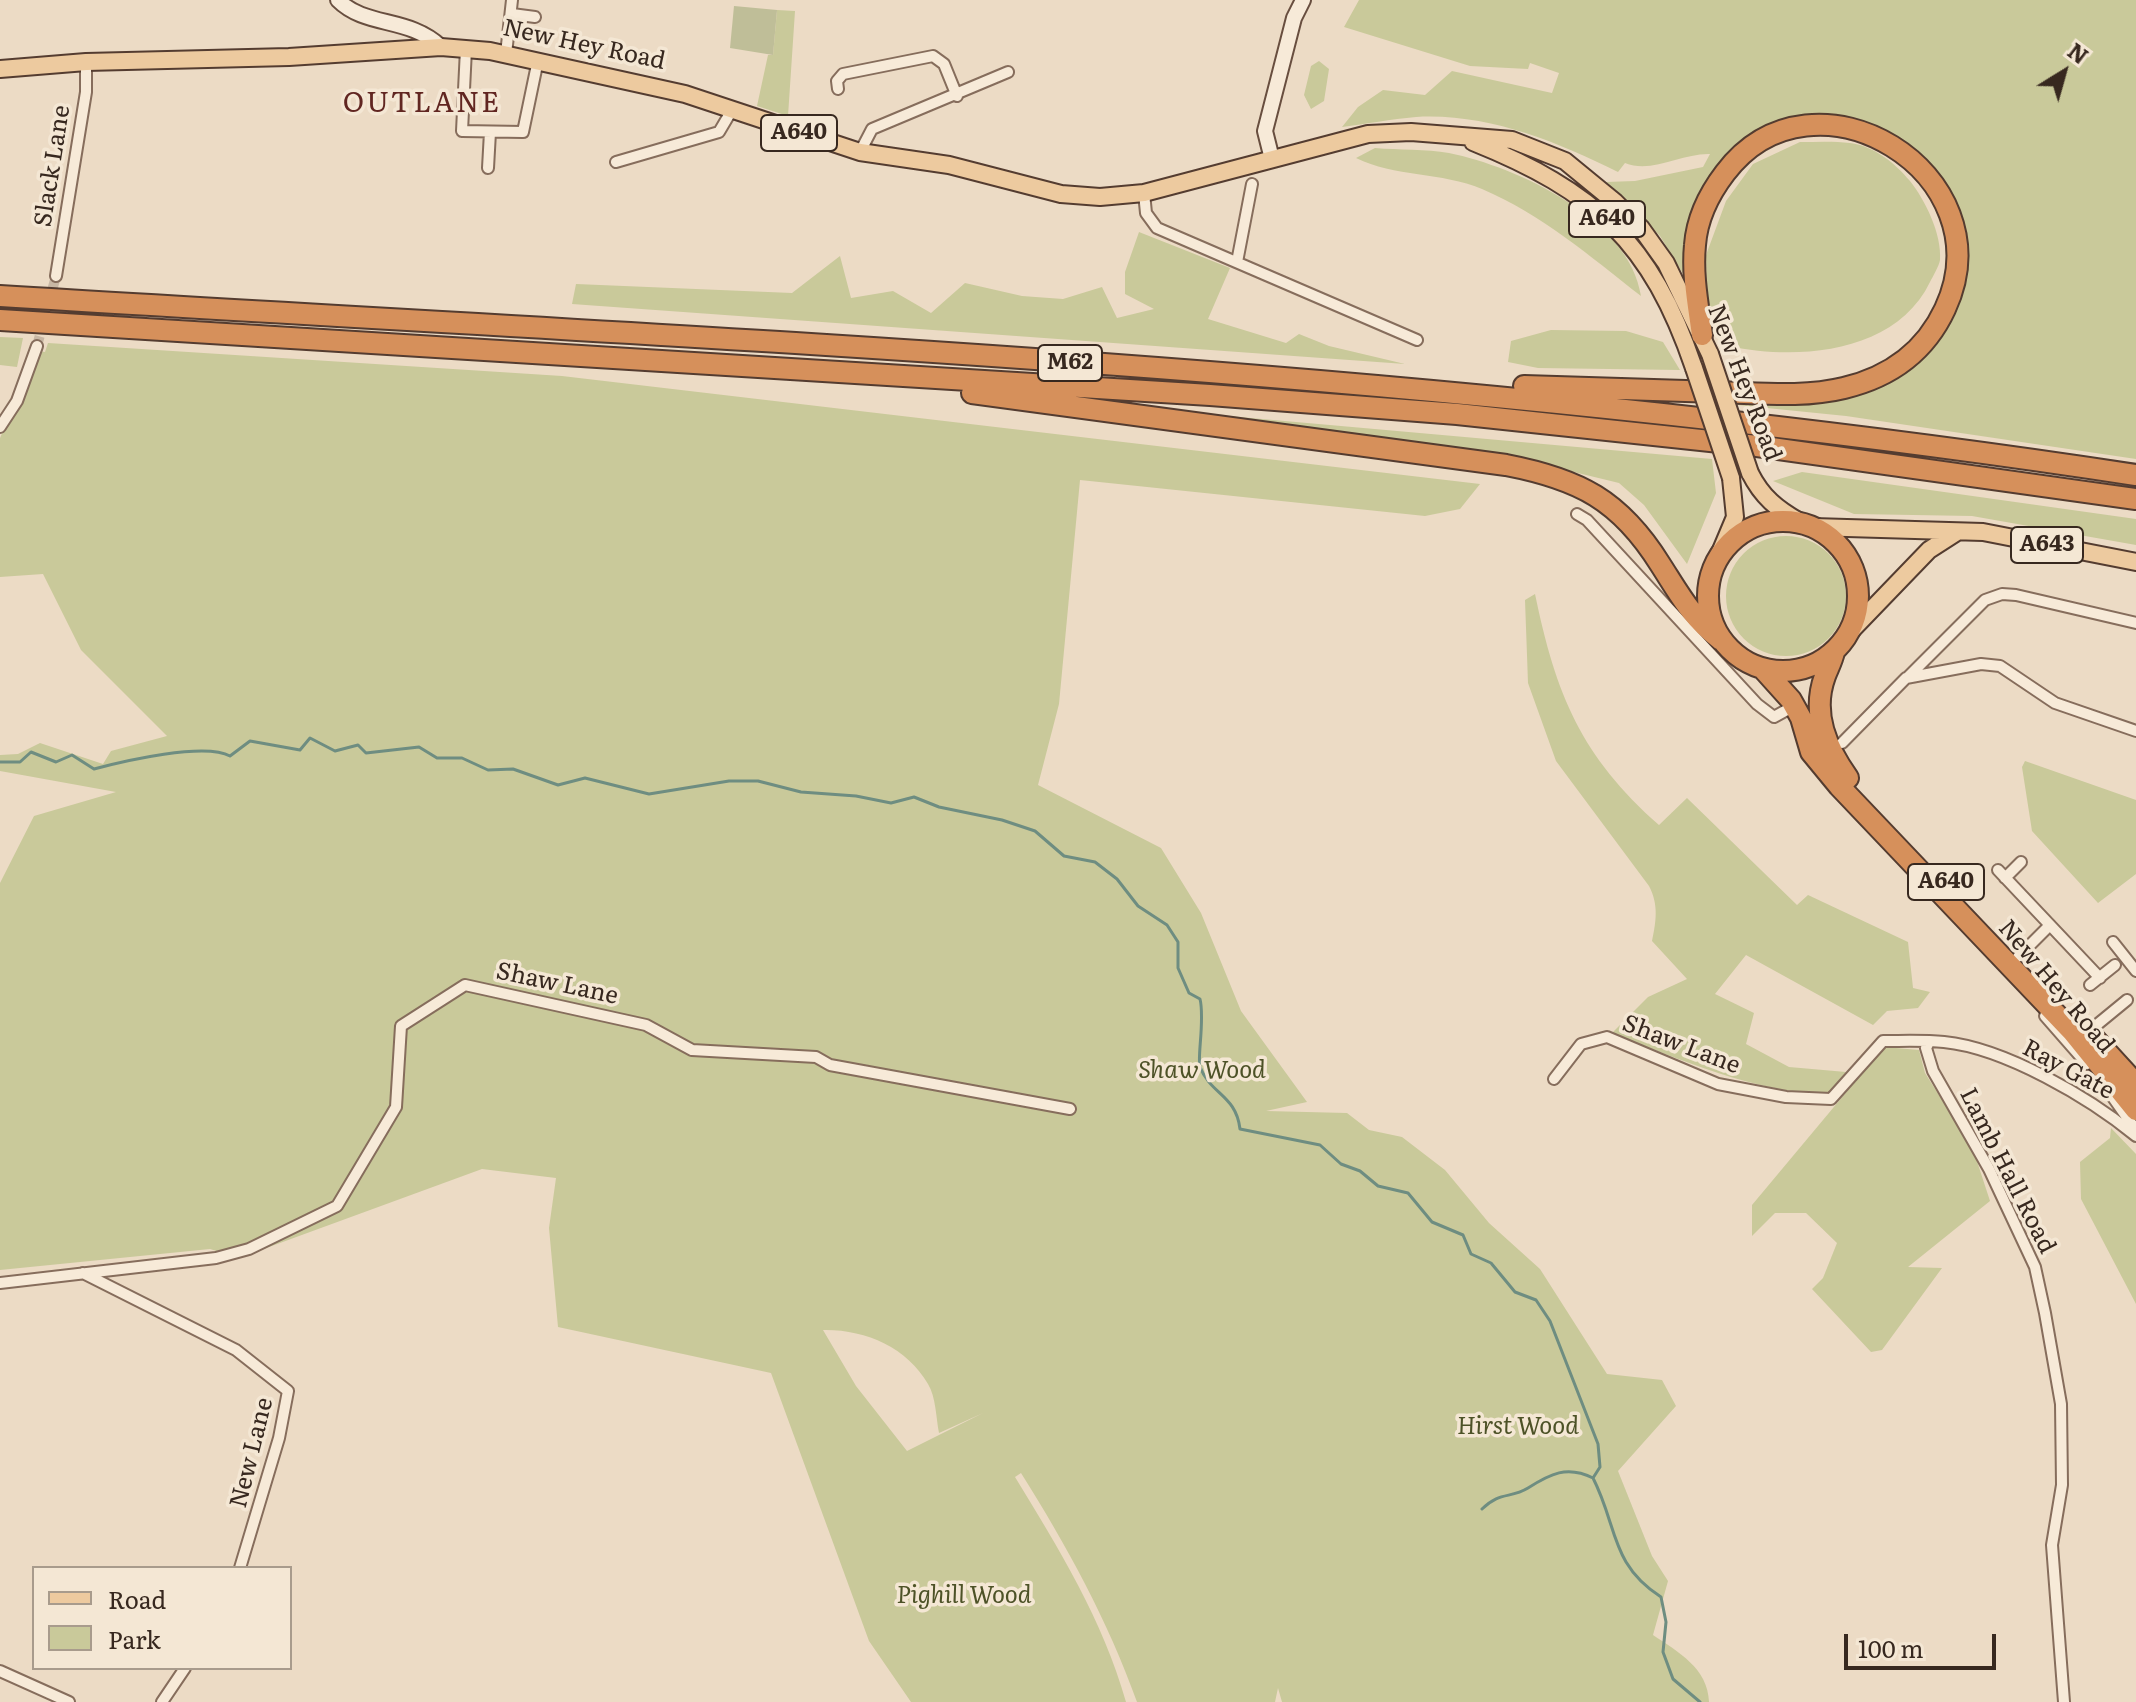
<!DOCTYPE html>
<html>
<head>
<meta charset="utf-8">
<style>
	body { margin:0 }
	#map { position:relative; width:2136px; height:1702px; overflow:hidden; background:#ecdbc5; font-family:Literata,serif }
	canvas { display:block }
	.legend { position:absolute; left:32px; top:1566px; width:260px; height:104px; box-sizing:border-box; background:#f4e7d4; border:2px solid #a89b8c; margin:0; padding:10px 14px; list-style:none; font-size:24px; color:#37281f }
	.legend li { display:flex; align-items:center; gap:16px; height:40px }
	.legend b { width:40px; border:2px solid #a89b8c }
	.north { position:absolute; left:2024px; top:32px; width:80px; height:80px; -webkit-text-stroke:6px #f4e7d4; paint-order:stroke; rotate:37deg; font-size:22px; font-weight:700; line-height:32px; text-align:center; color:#37281f }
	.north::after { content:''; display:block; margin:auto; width:28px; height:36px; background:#37281f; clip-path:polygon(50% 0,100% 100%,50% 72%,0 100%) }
	.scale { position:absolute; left:1844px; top:1634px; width:152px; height:36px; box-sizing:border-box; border:4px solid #37281f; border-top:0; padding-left:10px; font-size:24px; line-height:28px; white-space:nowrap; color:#37281f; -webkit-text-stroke:6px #f4e7d4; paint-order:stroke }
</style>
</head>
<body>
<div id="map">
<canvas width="2136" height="1702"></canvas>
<ul class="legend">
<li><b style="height:10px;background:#edca9f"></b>Road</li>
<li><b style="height:22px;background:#c9c99a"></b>Park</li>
</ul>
<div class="north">N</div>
<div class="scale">100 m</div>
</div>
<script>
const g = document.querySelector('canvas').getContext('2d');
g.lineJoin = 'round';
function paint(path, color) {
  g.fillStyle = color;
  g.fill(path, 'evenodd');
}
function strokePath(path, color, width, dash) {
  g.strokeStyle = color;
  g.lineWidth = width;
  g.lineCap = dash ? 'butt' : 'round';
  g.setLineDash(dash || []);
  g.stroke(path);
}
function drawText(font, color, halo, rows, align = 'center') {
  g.font = font + ' Literata,serif';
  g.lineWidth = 7;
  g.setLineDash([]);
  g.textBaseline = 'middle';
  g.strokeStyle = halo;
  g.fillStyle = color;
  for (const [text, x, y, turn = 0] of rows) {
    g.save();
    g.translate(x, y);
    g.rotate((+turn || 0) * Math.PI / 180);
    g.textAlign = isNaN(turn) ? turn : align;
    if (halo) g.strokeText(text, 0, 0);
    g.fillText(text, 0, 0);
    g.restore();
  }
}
paint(new Path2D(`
	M 1359,0 L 2136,0 L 2136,459 L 1846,416 L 1737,405 L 1734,396 L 1842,393 L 1946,319 L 1952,206 L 1854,122 L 1729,156 L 1687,280 L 1660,236 L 1606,182 L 1635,181 L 1703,167 L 1710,154 C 1682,153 1652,174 1625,163 L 1618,172 C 1555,141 1487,113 1416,117 C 1391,119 1366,124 1342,127 L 1358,107 L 1383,90 L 1425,95 L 1452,71 L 1552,93 L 1559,73 L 1530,63 L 1528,69 L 1470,66 L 1344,27 Z
	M 777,10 L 795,11 L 788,116 L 757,106 L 768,55 L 773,55 Z
	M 1319,61 L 1329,69 L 1324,101 L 1311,109 L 1304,95 L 1311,66 Z
	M 1800,142 C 1816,142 1834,141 1850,143 C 1874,146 1895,163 1910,181 C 1925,200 1942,234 1940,260 C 1939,266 1933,276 1930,282 C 1896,353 1798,361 1729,346 L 1707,308 L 1706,255 L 1726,201 L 1753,164 Z
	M 1375,148 C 1399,150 1426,149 1449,153 C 1518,167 1630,220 1641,296 C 1591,257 1541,214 1482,189 C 1442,172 1394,177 1356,158 Z
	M 1139,232 L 1230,268 L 1208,319 L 1286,343 L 1299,334 L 1329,346 L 1405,364 L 572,304 L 576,284 L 792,293 L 840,256 L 851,298 L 893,291 L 931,313 L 965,283 L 1022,296 L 1063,299 L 1102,287 L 1117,318 L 1154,309 L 1125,294 L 1125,272 Z
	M 1551,330 L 1626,331 L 1663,342 L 1680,370 L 1538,368 L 1508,362 L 1511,341 Z
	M 0,337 L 23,338 L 17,367 L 0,365 Z
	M 48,343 L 562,376 L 1480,484 L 1460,509 L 1425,516 L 1080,480 L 1059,704 L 1038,785 L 1161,848 L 1201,913 L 1241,1011 L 1307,1102 L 1266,1111 L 1347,1113 L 1369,1130 L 1402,1137 L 1445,1170 L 1489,1223 L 1540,1269 L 1607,1374 L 1662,1380 L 1676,1406 L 1618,1471 L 1652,1556 L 1668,1581 L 1653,1635 C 1678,1652 1708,1668 1709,1702 L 1282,1702 L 1278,1688 L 1275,1702 L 1137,1702 C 1108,1621 1067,1546 1021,1473 L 1015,1477 C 1059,1549 1103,1620 1126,1702 L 911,1702 L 869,1641 L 771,1373 L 558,1327 L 549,1228 L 556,1178 L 482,1169 L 239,1258 L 210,1249 L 0,1270 L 0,883 L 34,816 L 116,792 L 0,771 L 0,755 L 18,754 L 40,743 L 103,764 L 111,751 L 167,736 L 81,650 L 43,574 L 0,577 L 0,438 L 38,351 L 45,352 ZM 823,1330 C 864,1329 907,1347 928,1384 C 936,1397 936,1418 939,1433 L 983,1413 L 907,1451 L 856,1386 Z
	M 1206,414 L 1712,459 L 1716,493 L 1687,564 L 1644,505 L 1619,483 L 1541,464 Z
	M 1802,472 L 2136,519 L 2136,545 L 1972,516 L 1854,514 L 1773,481 Z
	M1726 596a60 60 0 1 1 120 0a60 60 0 1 1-120 0Z
	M 1535,594 C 1556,695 1581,756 1659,825 L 1687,798 L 1797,905 L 1808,895 L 1908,942 L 1913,988 L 1930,992 L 1918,1008 L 1887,1011 L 1873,1025 L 1746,955 L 1715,994 L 1754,1013 L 1746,1044 L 1789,1067 L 1846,1072 L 1828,1095 C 1752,1091 1683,1061 1612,1033 L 1648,997 L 1687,979 L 1652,941 C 1656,922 1659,905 1649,886 L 1556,761 L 1528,683 L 1525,600 Z
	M 2025,761 L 2136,800 L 2136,874 L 2098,903 L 2032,831 L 2022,767 Z
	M 1884,1047 L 1919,1050 L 1925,1073 L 1973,1149 L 1990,1201 L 1908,1267 L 1942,1268 L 1882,1350 L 1871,1352 L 1812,1289 L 1823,1278 L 1837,1243 L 1806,1213 L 1775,1213 L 1752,1236 L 1752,1205 Z
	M 2111,1128 L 2136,1154 L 2136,1304 L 2081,1199 L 2080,1162 L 2110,1138 Z`), '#c9c99a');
paint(new Path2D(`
	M 734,6 L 777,10 L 773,55 L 730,48 Z`), '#bfbe98');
strokePath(new Path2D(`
	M 0,762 L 20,762 L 31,752 L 56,762 L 72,755 L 94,769 C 124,761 205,742 230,756 L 250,741 L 300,750 L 310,738 L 335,751 L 358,745 L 366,753 L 419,747 L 437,758 L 462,758 L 488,770 L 513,769 L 558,785 L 585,778 L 649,794 L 729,781 L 758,781 L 801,792 L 856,796 L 891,803 L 914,797 L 939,807 L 1002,820 L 1035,831 L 1064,856 L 1095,862 L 1117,879 L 1138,906 L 1167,925 L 1178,942 L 1178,968 L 1189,993 L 1200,999 C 1205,1019 1197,1058 1200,1067 C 1211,1095 1236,1095 1240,1129 L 1320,1145 L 1341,1164 L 1360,1171 L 1378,1186 L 1408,1193 L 1432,1222 L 1463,1235 L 1471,1254 L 1491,1263 L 1515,1292 L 1536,1300 L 1550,1321 L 1598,1444 L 1600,1467 L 1593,1478 C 1618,1527 1610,1564 1661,1597 L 1666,1622 L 1663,1652 L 1673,1679 L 1700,1702
	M 1482,1509 C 1500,1491 1510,1499 1528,1488 C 1550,1474 1567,1465 1593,1478`), '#6e8d81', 3);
strokePath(new Path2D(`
	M 37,346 L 56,276`), '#c8b7a4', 10, [10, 5]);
const street = new Path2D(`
	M 512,14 L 535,17
	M 466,49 L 462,131 L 523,132 L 538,60
	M 506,54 L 512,0
	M 838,89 L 837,81 L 843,74 L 933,56 L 944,64 L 957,96
	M 860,152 L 872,129 L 1008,72
	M 616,162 L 719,132 L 732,110
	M 488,168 L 490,132
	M 1144,193 L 1146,213 L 1157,228 L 1417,340
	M 1237,262 L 1252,184
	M 56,276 L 86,92 L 86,62
	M 0,427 L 17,401 L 37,346
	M 1577,514 L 1587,520 L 1757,704 L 1774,717 L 1794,706
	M 1908,677 L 1985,600 L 2002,594 L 2016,595 L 2136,623
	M 1842,743 L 1906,678 L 1981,664 L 2000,666 L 2055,703 L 2136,731
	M 1998,870 L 2100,978
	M 2005,878 L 2021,862
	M 2113,942 L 2136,971
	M 2018,957 L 2050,925
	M 2090,985 L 2115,965
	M 2045,1016 L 2087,1064
	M 2088,1032 L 2127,1000
	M 1929,1042 L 1926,1048 L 1933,1071 L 1989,1169 L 2035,1267 L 2045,1313 L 2061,1404 L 2062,1485 L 2052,1545 L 2064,1702
	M 1554,1079 L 1581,1044 L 1607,1037 L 1718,1084 L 1786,1097 L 1831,1099 L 1883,1041 C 1903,1041 1924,1040 1944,1042 C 2005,1048 2090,1098 2136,1136
	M 2105,1086 L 2136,1130
	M 83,1273 L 236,1350 L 288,1391 L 279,1438 L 240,1568
	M 0,1283 L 216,1258 L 249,1249 L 337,1206 L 396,1107 L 401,1026 L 465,985 L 646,1025 L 692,1050 L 816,1057 L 830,1065 L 1070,1109
	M 0,1671 L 69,1702
	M 162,1702 L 185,1668`);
const secondary = new Path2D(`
	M 338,0 C 366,28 408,16 441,47
	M 1272,159 L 1265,131 L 1294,18 L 1303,0`);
const primary = new Path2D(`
	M 0,69 L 86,62 L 289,57 L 441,47 L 490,51 L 685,94 L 860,152 L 949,165 L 1061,194 L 1100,197 L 1144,193 L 1368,134 L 1411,132 L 1512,140 L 1565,161 L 1615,202 L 1641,228 L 1666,263 L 1710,354
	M 1473,142 C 1595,191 1651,242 1694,368
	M 1750,473 C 1762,497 1777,509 1800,522
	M 1813,527 L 1983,532 L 2136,562
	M 1719,555 L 1735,517 L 1731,478
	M 1849,633 L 1929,550 L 1957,532`);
const highway = new Path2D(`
	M 0,296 C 713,340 1429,367 2136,475
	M 0,320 L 1210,395 L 1457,414 L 1757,446 L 2136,499
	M 1524,386 C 1589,388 1653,390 1718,392 C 1760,393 1803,398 1844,388 C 1890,377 1925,352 1945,309 C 2008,174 1814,55 1725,173 C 1709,194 1697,218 1695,245 C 1692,275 1698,305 1702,335
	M 972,393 L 1506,465 C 1579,479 1620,500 1660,564 C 1680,595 1691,617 1721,640
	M1708 596a75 75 0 1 1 150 0a75 75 0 1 1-150 0Z
	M 1834,652 C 1832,661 1828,668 1825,676 C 1811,714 1827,748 1848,778
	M 1764,670 L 1791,700 L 1801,718 L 1811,752 L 1839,786 L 2072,1031 L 2136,1110
	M 2093,1037 L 2136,1084`);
strokePath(street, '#866d5c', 14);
strokePath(secondary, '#684e3f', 18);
strokePath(primary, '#543c30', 20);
strokePath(highway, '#543c30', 24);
strokePath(street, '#f7ead8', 10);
strokePath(secondary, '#f7ead8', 14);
strokePath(primary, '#edca9f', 16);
strokePath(highway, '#d6905b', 20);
const primaryBridge = new Path2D(`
	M 1710,354 L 1750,473
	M 1694,368 L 1731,478`);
strokePath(primaryBridge, '#543c30', 20, []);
strokePath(primaryBridge, '#edca9f', 16);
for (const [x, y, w] of [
	[799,133,76],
	[1607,219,76],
	[1070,363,64],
	[2047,545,72],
	[1946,882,76]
]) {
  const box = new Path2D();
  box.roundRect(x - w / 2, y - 18, w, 36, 6);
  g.fillStyle = '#f4e7d4';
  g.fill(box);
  strokePath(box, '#37281f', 2);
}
drawText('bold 22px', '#37281f', null, [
	["A640",799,133],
	["A640",1607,219],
	["M62",1070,363],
	["A643",2047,545],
	["A640",1946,882]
]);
drawText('24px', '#37281f', '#f4e7d4', [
	["New Hey Road",584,45,12],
	["Slack Lane",53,166,-81],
	["New Hey Road",1744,383,69],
	["Shaw Lane",557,984,12],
	["New Hey Road",2056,987,50],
	["Shaw Lane",1681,1045,21],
	["Ray Gate",2068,1070,28],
	["Lamb Hall Road",2007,1171,63],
	["New Lane",252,1453,-76]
]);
drawText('italic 24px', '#4d5227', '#f4e7d4', [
	["Shaw Wood",1202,1071],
	["Hirst Wood",1518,1427],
	["Pighill Wood",964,1596]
]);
g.letterSpacing = '2px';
drawText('28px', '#612621', '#f4e7d4', [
	["OUTLANE",422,104]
]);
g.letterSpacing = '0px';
</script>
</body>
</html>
